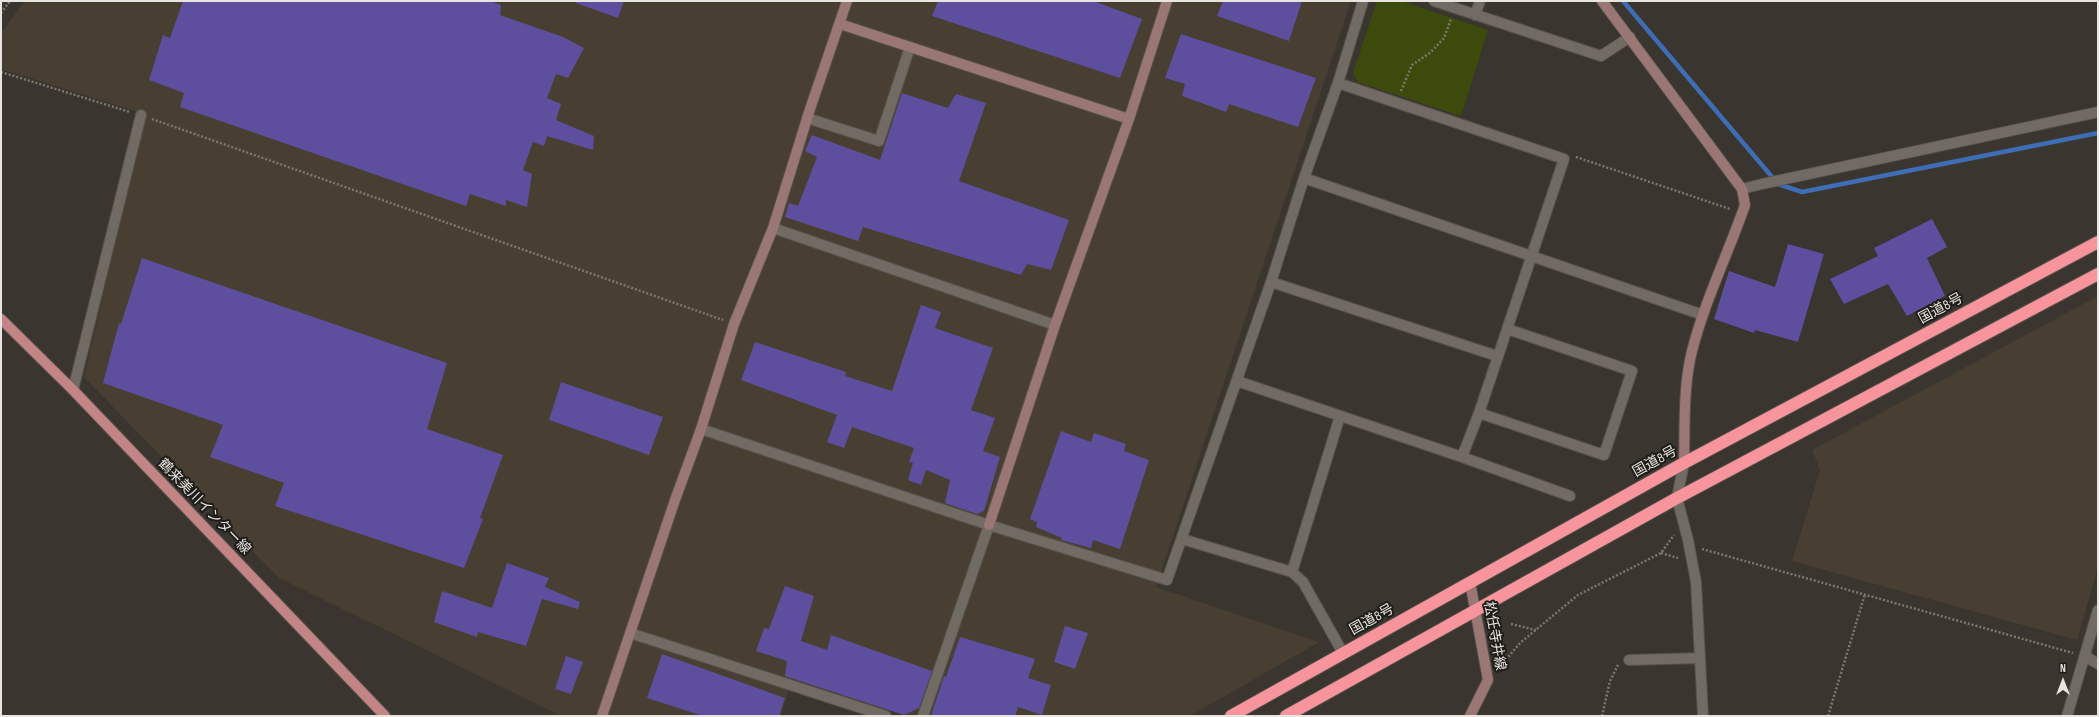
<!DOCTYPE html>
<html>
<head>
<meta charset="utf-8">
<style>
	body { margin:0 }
	#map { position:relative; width:2099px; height:717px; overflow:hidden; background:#3a352e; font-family:"Sofia Sans Condensed",sans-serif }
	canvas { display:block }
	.frame { position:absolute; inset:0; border:2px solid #e8e5e0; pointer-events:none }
	.north { position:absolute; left:2043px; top:661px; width:40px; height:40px; -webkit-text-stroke:3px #1f1d1a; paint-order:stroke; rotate:0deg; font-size:11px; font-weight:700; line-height:16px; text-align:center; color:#e8e5e0 }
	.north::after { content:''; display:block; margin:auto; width:14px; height:18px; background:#e8e5e0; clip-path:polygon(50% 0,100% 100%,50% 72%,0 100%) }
</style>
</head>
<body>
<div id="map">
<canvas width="2099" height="717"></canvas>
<div class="frame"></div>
<div class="north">N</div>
</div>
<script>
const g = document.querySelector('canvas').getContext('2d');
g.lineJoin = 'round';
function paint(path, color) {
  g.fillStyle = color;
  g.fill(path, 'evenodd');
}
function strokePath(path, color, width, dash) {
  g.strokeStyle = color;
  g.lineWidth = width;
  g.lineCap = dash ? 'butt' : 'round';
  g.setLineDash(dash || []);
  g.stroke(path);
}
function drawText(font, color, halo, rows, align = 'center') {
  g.font = font + ' "Sofia Sans Condensed","Noto Sans JP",sans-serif';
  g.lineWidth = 4;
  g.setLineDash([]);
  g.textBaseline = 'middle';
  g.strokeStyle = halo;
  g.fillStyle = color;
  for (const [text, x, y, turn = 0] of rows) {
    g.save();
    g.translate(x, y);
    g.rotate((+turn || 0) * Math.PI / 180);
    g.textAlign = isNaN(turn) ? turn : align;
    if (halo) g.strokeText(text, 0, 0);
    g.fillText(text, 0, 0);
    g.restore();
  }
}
paint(new Path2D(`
	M 25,1 L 1351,1 L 1156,587 L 1319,642 L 1190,716 L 910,716 L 791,682 L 781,716 L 561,716 L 279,578 L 84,377 L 145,114 L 1,69 L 1,33 Z
	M 2098,296 L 2098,567 L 2077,640 L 1792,561 L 1820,470 L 1812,450 Z`), '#483f32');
paint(new Path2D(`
	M 1377,1 L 1401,1 L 1488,30 L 1461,116 L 1358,82 L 1353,73 Z`), '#3c4a0b');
strokePath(new Path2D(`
	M 1623,1 L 1778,184 L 1802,192 L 2098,133`), '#3e6db6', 4.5);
paint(new Path2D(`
	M 183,1 L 490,1 L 501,5 L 500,15 L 563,37 L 584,48 L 568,78 L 556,74 L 547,98 L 561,104 L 556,120 L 594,136 L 593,150 L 547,136 L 544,146 L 533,142 L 523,170 L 532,174 L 527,207 L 506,200 L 506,206 L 470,194 L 466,206 L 180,107 L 184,93 L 149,80 L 163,35 L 170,38 Z
	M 576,1 L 624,1 L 618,18 L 576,3 Z
	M 938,1 L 1093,1 L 1142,19 L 1120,78 L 932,16 Z
	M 1223,1 L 1302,1 L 1289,41 L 1217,16 Z
	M 1181,34 L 1316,78 L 1298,127 L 1229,104 L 1226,112 L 1182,96 L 1185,84 L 1165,78 Z
	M 902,93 L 948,108 L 956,94 L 986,103 L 959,181 L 1069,220 L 1051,270 L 1027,264 L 1021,275 L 863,227 L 858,241 L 785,217 L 789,203 L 798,206 L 817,157 L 805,151 L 812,135 L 880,160 Z
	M 1932,219 L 1947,247 L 1927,258 L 1945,296 L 1907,316 L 1888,284 L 1844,304 L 1830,279 L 1878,256 L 1874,248 Z
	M 1788,244 L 1824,254 L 1798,342 L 1755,330 L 1754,333 L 1714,319 L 1729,271 L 1775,287 Z
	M 142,258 L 447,363 L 427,429 L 503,455 L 480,518 L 483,519 L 464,568 L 275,506 L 284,483 L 210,457 L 223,425 L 103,383 L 119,323 L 121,324 Z
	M 921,305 L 941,312 L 935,328 L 993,348 L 971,410 L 995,418 L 983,451 L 1000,457 L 984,511 L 977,514 L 945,503 L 950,480 L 926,470 L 921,485 L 908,480 L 913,463 L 909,462 L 914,448 L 852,427 L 844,448 L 827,442 L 837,415 L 741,380 L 755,342 L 846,372 L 845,376 L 892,391 Z
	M 561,382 L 663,417 L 649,455 L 549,420 Z
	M 1061,431 L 1091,442 L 1094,433 L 1126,444 L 1124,451 L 1149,460 L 1120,549 L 1093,540 L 1091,548 L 1061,540 L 1062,538 L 1036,527 L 1037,522 L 1030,519 Z
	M 507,563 L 549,578 L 545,587 L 580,602 L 578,609 L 542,599 L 526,646 L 478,632 L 477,637 L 434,622 L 442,591 L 492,608 Z
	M 785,586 L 814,596 L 801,641 L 827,650 L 831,635 L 932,671 L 919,708 L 904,715 L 785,676 L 787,661 L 756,651 L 764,628 L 769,629 Z
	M 1065,626 L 1088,633 L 1075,669 L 1054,662 Z
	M 960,637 L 1035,659 L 1028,678 L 1051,685 L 1042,715 L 1018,707 L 1015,716 L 931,716 L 944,676 L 946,677 Z
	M 662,654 L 785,698 L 779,716 L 703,716 L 647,698 Z
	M 566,656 L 583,662 L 571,694 L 555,689 Z`), '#5e4e9e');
const street = new Path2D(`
	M 1434,1 L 1601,56 L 1630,37
	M 1475,15 L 1480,1
	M 1338,83 L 1564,159 L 1479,413 L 1462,457
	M 807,118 L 879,141 L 910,47
	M 1304,178 L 1703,315
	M 1742,189 L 1762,184 L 2098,112
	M 773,228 L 1055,325
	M 1271,282 L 1497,356
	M 1237,381 L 1462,457 L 1570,496
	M 73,390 L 141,115
	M 1479,413 L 1604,455 L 1632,371 L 1507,329
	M 701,429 L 989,525 L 1167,580 L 1271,282 L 1304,178 L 1338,83 L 1363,1
	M 1684,463 L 1677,498 L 1688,540 L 1696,582 L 1703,716
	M 1182,539 L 1292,572 L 1303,582 L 1343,653
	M 1292,572 L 1340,416
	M 630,633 L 886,716
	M 2085,656 L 2098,664
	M 1629,660 L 1700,658
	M 923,716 L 989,525
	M 2067,716 L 2098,610`);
const secondary = new Path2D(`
	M 1602,1 L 1742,189 L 1745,205 C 1728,254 1705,300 1692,351 C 1683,387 1685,425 1684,463
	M 840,24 L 1129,119
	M 989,525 L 1055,325 L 1129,119 L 1167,1
	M 1470,582 L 1488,680 L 1470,716
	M 602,716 L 675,500 L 701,429 L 734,324 L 773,228 L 810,109 L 847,1`);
const primary = new Path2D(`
	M 1,319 L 73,390 L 385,716`);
const highway = new Path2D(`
	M 1231,716 L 1684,463 L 2098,242
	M 1286,716 L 1677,498 L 2098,274`);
strokePath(street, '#55514b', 12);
strokePath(secondary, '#55514b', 12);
strokePath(primary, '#55514b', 12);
strokePath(highway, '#55514b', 14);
strokePath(new Path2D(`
	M 1,13 L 10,1
	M 1,72 L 130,112
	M 1401,91 L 1412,65 L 1431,52 L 1444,38 L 1451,19
	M 152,119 L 723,320
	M 1576,157 L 1730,209
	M 1702,549 L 2073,653
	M 1661,553 L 1678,558
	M 1511,624 L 1536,630
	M 1498,669 L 1520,643 L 1578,595 L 1661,553 L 1674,535
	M 1602,716 L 1610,681 L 1618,665
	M 1828,716 L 1865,594`), '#7c7871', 2.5, [2, 2]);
strokePath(street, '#716b63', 10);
strokePath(secondary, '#9a7774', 10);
strokePath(primary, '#c28485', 10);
strokePath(highway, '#f8949b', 12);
drawText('14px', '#e8e5e0', '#1f1d1a', [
	["国道8号",1941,309,-28],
	["国道8号",1655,462,-29],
	["鶴来美川インター線",204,507,46],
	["国道8号",1372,620,-29],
	["松任寺井線",1494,636,80]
]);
</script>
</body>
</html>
